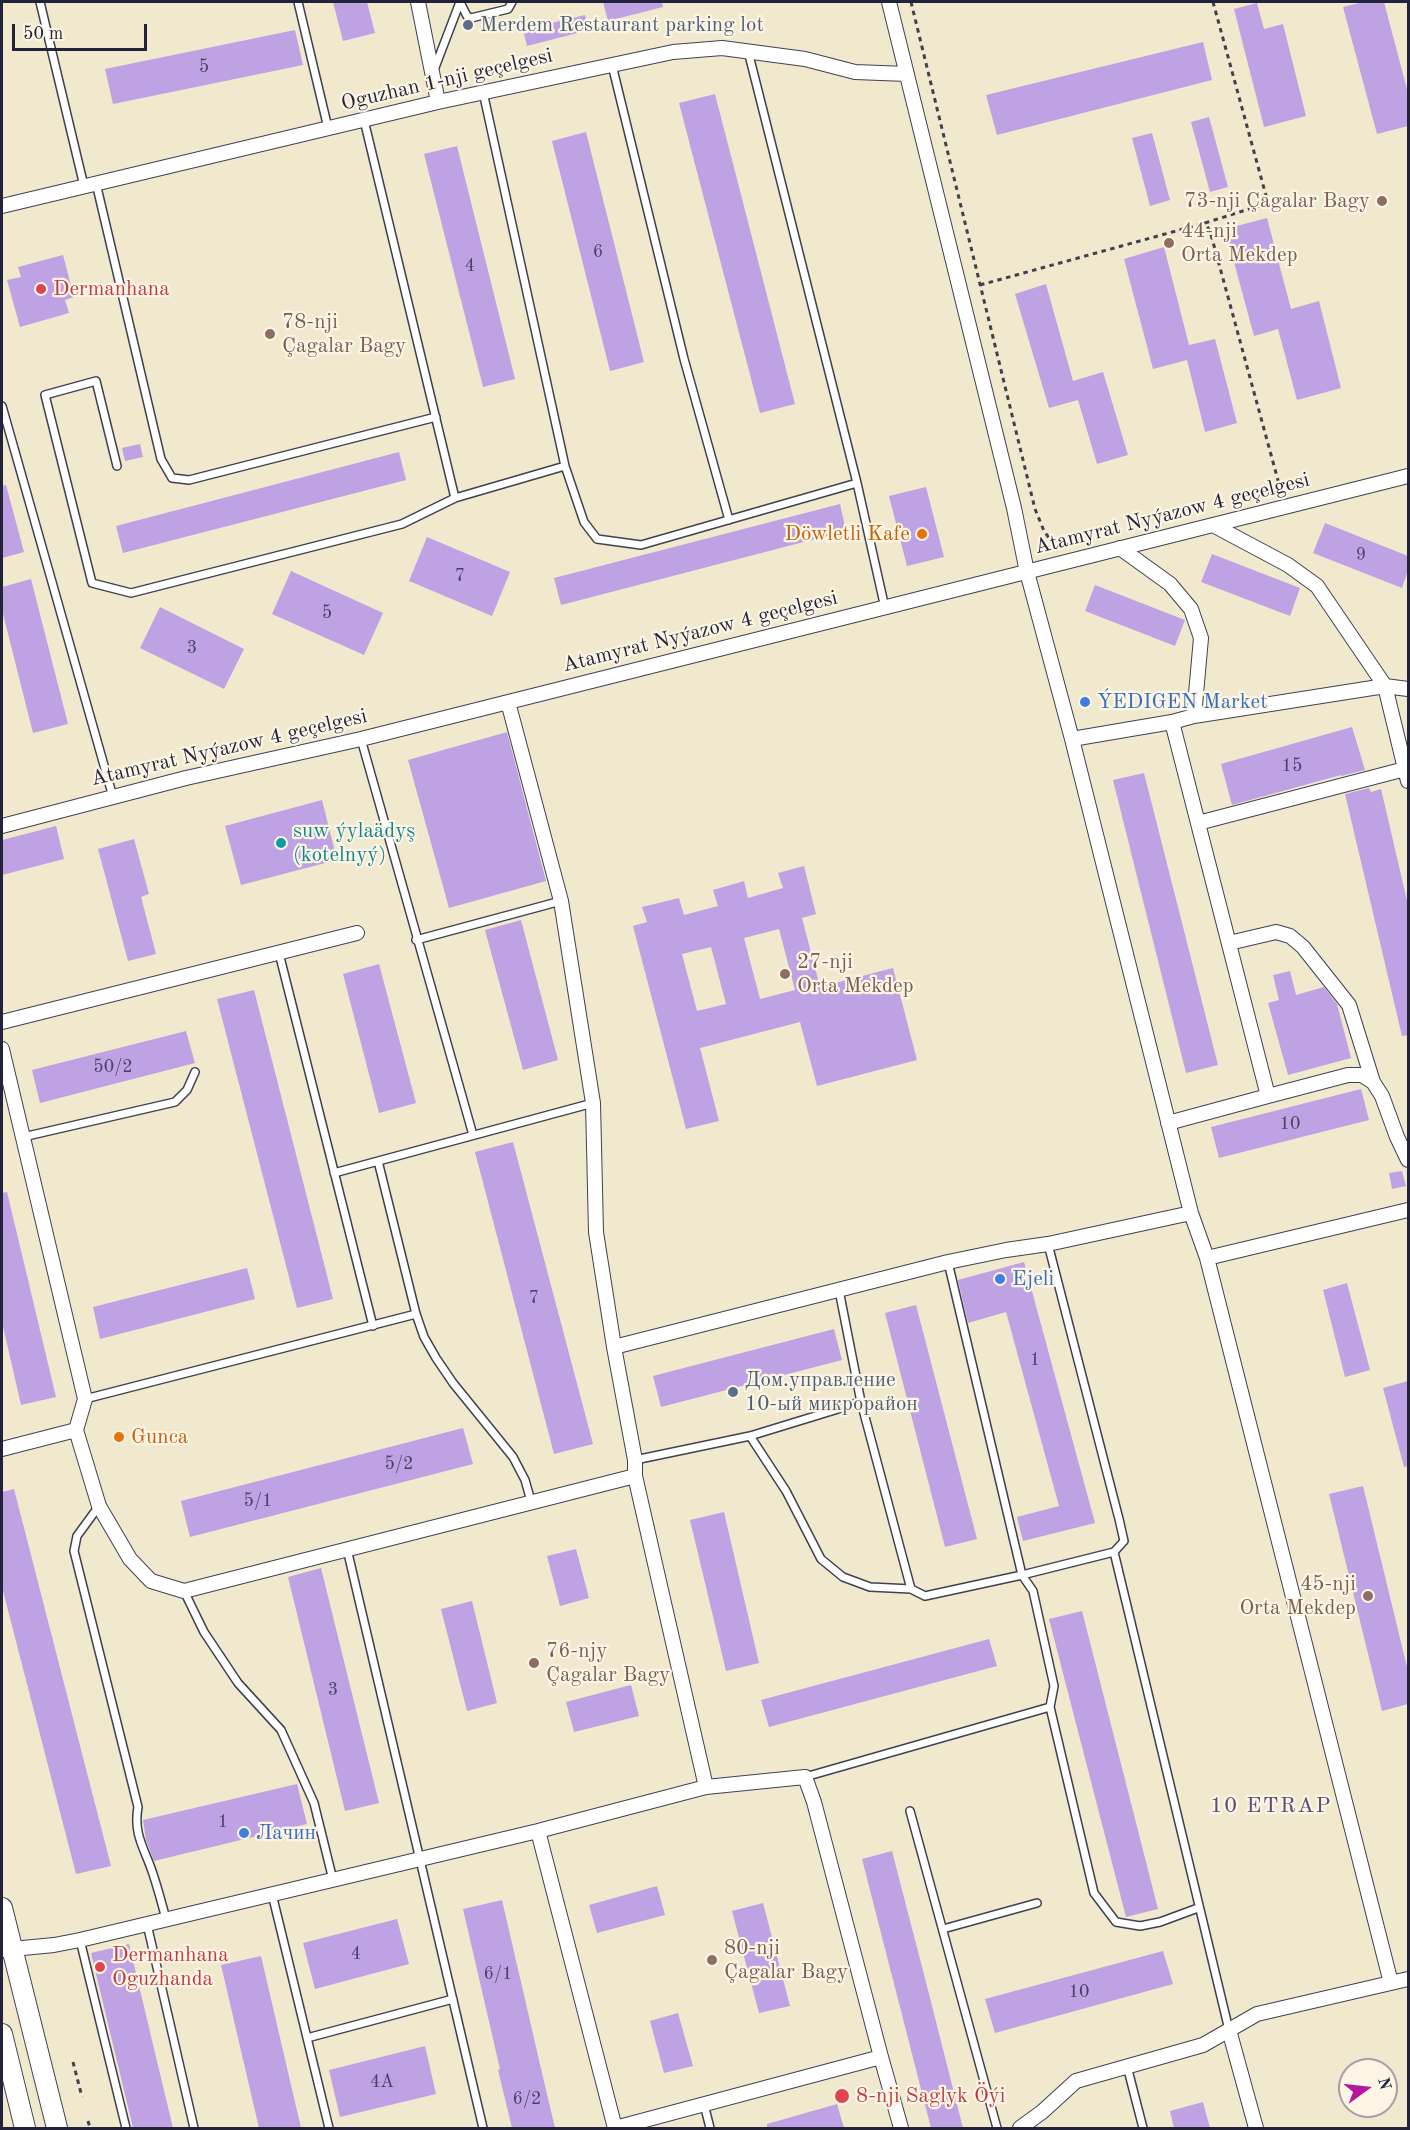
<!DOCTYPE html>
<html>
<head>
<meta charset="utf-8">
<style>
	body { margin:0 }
	#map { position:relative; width:1410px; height:2130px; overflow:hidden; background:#f0e9ce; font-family:"Old Standard TT",serif }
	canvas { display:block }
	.frame { position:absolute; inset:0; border:3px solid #22223b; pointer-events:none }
	.north { position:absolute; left:1338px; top:2058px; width:60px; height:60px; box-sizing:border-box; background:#fcf5e5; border:2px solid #a5a1a1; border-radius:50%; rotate:75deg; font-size:16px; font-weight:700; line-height:24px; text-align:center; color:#22223b }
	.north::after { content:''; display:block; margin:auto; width:21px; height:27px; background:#b5179e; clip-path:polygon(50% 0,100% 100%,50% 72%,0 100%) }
	.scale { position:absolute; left:12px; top:24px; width:135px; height:27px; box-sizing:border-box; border:3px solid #22223b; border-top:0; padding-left:8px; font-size:18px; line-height:21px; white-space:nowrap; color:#22223b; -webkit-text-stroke:4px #fcf5e5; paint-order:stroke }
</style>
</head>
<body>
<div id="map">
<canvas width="1410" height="2130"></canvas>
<div class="frame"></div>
<div class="north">N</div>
<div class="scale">50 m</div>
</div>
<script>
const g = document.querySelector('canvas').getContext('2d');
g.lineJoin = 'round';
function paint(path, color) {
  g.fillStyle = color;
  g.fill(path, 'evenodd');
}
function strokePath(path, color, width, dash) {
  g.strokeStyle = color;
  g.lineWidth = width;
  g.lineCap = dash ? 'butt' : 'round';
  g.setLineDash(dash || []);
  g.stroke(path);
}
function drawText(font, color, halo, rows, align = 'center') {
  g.font = font + ' "Old Standard TT",serif';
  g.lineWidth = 4.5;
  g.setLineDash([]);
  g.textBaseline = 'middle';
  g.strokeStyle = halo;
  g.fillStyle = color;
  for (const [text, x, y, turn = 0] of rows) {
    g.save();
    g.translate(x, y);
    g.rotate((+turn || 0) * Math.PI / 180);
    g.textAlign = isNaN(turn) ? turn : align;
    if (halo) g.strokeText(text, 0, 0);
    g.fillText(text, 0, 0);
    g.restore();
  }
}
paint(new Path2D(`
	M 333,2 L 367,2 L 375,33 L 343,41 Z
	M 603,2 L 662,2 L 663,7 L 608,21 Z
	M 1363,2 L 1384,2 L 1408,93 L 1408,126 L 1377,134 L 1343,7 Z
	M 1257,3 L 1264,29 L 1283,24 L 1306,116 L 1264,127 L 1234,9 Z
	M 585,15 L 589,30 L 527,46 L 523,30 Z
	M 295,30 L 303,65 L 113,104 L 105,69 Z
	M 1203,42 L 1212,80 L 997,135 L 986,95 Z
	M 715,94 L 795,404 L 760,413 L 679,103 Z
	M 1209,117 L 1228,187 L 1210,192 L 1191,122 Z
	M 586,132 L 644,362 L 610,371 L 552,141 Z
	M 1152,133 L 1170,200 L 1150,206 L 1132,138 Z
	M 457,146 L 515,379 L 483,387 L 424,154 Z
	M 1267,218 L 1291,309 L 1319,301 L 1341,388 L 1297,400 L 1278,329 L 1254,336 L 1225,229 Z
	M 1164,247 L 1189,345 L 1215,339 L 1237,423 L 1205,432 L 1187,360 L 1153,369 L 1124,259 Z
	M 63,255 L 74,297 L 65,300 L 69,313 L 20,327 L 7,280 L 21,277 L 18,267 Z
	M 1046,284 L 1073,381 L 1103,372 L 1128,455 L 1097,464 L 1078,400 L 1049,408 L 1015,294 Z
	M 140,444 L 143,457 L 125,461 L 122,448 Z
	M 399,452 L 406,480 L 123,553 L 116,526 Z
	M 6,485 L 24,552 L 2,558 L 2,486 Z
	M 926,487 L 944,557 L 907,566 L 889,496 Z
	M 840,504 L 846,531 L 561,605 L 554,578 Z
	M 1325,523 L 1408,556 L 1408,570 L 1402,588 L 1313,553 Z
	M 427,537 L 510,572 L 492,616 L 409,581 Z
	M 1212,554 L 1300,588 L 1290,616 L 1201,582 Z
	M 291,571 L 383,613 L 364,655 L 272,614 Z
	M 31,579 L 68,724 L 33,733 L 2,610 L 2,587 Z
	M 1095,585 L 1185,620 L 1175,646 L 1085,611 Z
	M 160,607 L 244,649 L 224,689 L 140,648 Z
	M 1352,727 L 1365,770 L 1341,776 L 1341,775 L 1232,805 L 1221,764 Z
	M 507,732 L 546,881 L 449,908 L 408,760 Z
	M 1144,773 L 1218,1065 L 1186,1073 L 1113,780 Z
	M 1369,788 L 1371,792 L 1381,789 L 1408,905 L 1408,1035 L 1402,1036 L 1345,794 Z
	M 322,800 L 337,860 L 241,885 L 225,826 Z
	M 56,826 L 64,859 L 2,875 L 2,840 Z
	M 134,839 L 149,894 L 141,897 L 156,954 L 128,961 L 98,849 Z
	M 804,866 L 816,914 L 802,918 L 820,987 L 893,968 L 917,1060 L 817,1086 L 800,1022 L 700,1048 L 719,1121 L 686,1129 L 633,926 L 647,922 L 642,907 L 679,898 L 684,915 L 718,906 L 713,890 L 744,881 L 748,898 L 783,888 L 778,873 ZM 779,929 L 795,990 L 760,999 L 744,938 ZM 711,947 L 726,1004 L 697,1011 L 682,954 Z
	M 521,920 L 558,1060 L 523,1070 L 485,930 Z
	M 379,964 L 416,1103 L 379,1113 L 343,974 Z
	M 1290,971 L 1296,995 L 1324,987 L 1337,1004 L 1351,1058 L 1288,1075 L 1268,1003 L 1279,1000 L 1273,975 Z
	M 254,990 L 333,1299 L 297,1308 L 217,999 Z
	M 186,1031 L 195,1063 L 40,1103 L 32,1070 Z
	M 1361,1089 L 1369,1120 L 1219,1158 L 1211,1127 Z
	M 513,1142 L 593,1444 L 554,1454 L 475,1152 Z
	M 1402,1171 L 1406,1186 L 1392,1189 L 1389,1173 Z
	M 7,1192 L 56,1397 L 21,1405 L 2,1322 L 2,1193 Z
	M 1024,1262 L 1095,1523 L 1023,1541 L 1017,1517 L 1059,1506 L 1006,1312 L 968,1323 L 958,1280 Z
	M 247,1268 L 255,1299 L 100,1339 L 93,1307 Z
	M 1347,1283 L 1370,1370 L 1345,1377 L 1323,1290 Z
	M 916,1305 L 977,1539 L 945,1547 L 885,1313 Z
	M 834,1329 L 842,1360 L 661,1407 L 653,1376 Z
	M 1408,1381 L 1408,1466 L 1404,1467 L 1383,1388 Z
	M 463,1428 L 473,1464 L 190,1537 L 181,1501 Z
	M 1363,1486 L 1408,1671 L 1408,1704 L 1382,1711 L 1329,1494 Z
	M 14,1489 L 111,1866 L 76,1874 L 2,1587 L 2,1492 Z
	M 724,1512 L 759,1663 L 726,1671 L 690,1520 Z
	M 576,1549 L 589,1598 L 560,1606 L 547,1556 Z
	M 321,1568 L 379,1803 L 345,1811 L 288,1577 Z
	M 472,1601 L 497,1703 L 467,1711 L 441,1609 Z
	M 1082,1611 L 1158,1909 L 1126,1917 L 1049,1619 Z
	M 989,1639 L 997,1666 L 769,1727 L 761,1700 Z
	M 631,1685 L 639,1716 L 574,1732 L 566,1702 Z
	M 297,1784 L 307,1824 L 154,1861 L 146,1840 L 143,1820 Z
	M 892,1851 L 929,1994 L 963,2128 L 931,2128 L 862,1859 Z
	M 657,1886 L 665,1915 L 597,1933 L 589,1905 Z
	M 502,1900 L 539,2060 L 555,2128 L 512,2128 L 498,2070 L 500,2069 L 463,1909 Z
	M 763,1903 L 790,2006 L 759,2013 L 732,1911 Z
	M 397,1919 L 409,1964 L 315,1989 L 303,1943 Z
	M 129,1944 L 173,2128 L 133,2128 L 91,1953 Z
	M 1163,1951 L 1173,1984 L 995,2033 L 985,1999 Z
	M 261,1956 L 301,2128 L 259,2128 L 221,1965 Z
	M 678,2013 L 693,2066 L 664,2073 L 650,2021 Z
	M 425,2046 L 436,2094 L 340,2117 L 329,2070 Z
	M 1203,2102 L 1210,2128 L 1174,2128 L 1170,2111 Z
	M 837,2104 L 844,2128 L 767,2128 L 767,2124 Z`), '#bea2e4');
const service = new Path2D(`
	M 40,2 L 84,186
	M 298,2 L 328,128
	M 460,2 L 467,16 L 471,18 L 508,9 L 512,2
	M 748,51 L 857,483 L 885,608
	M 612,65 L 684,359 L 729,520
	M 434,70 L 460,2
	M 483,92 L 565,466 L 584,522 L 597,539 L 641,545 L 857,483
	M 364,120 L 455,498
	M 96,183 L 161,459 L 172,478 L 189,480 L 436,417
	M 2,406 L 113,797
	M 117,466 L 96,381 L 45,395 L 92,583 L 131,593 L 402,524 L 455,498 L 565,466
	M 361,739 L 473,1135
	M 416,940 L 561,901
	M 279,953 L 373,1326
	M 23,1137 L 175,1102 L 187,1090 L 195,1072
	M 378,1161 L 416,1314 L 424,1337 L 436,1358 L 453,1383 L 513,1457 L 525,1480 L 531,1501
	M 334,1173 L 593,1103
	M 1048,1244 L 1119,1519 L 1124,1541 L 1114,1552 L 1229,2030
	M 948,1262 L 1022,1575 L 1033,1591 L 1054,1686 L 1050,1707 L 1094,1893 L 1116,1922 L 1140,1926 L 1160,1922 L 1198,1908
	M 839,1290 L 861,1402 L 911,1589 L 925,1596 L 1022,1575 L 1114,1552
	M 85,1399 L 416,1314
	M 750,1436 L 786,1491 L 821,1559 L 843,1577 L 870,1587 L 911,1589
	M 635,1460 L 750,1436 L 861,1402
	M 99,1506 L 77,1536 L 74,1551 L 138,1807 C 133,1835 145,1849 153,1874 C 158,1889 162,1904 166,1919
	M 347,1549 L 483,2128
	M 184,1591 L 204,1632 L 238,1683 L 281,1730 L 314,1803 L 333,1880
	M 805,1777 L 1050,1707
	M 910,1811 L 997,2128
	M 272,1894 L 329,2128
	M 147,1924 L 194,2128
	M 943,1929 L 1037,1903
	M 80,1940 L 126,2128
	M 307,2038 L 453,1999
	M 1127,2066 L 1143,2128
	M 704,2104 L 710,2128`);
const minor = new Path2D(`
	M 418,2 L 438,102
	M 889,2 L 1014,508 L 1027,572 L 1072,739 L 1191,1213 L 1207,1258 L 1391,1983
	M 2,206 L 438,102 L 673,52 L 722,48 L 805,59 L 855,72 L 907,74
	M 1213,525 L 1288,565 L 1317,586 L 1385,686 L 1408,781
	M 1120,548 L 1170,584 L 1191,609 L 1201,638 L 1194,716
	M 508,702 L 561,901 L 593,1103 L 596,1232 L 614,1347
	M 1072,739 L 1172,722 L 1194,716 L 1385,686 L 1408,689
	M 1198,823 L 1405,769
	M 2,826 L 186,778 L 361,739 L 1408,476
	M 1229,943 L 1276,932 L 1290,936 L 1303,947 L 1349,1005 L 1373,1082
	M 2,1022 L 357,933
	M 2,1049 L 85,1399 L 76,1430
	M 1268,1096 L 1348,1075 L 1362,1075 L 1373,1082 L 1382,1096 L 1397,1137 L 1408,1160
	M 1168,1123 L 1268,1096 L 1172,722
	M 1207,1258 L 1408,1210
	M 2,1449 L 76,1430 L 99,1506 L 130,1559 L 151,1581 L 184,1591 L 635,1476
	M 706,1787 L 635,1476 L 635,1460 L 614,1347 L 948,1262 L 1006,1250 L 1048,1244 L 1191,1213
	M 2,1950 L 54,1945 L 80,1940 L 538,1831 L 706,1787 L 805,1777 L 814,1802 L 881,2057 L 615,2128 L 538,1831
	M 1229,2030 L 1256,2128
	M 881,2057 L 901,2128
	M 1020,2128 L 1042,2112 L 1076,2081 L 1203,2045 L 1257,2014 L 1408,1979`);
const secondary = new Path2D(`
	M 2,1908 L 57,2128
	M 2,2034 L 25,2128`);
strokePath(service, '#414051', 10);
strokePath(minor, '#414051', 16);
strokePath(secondary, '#414051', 22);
strokePath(new Path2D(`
	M 911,2 L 1035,509 L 1044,531 L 1052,542
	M 1213,2 L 1268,203 L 1205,223 L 1210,231 L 1279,484
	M 980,285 L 1205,223
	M 73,2062 L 82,2097
	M 88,2121 L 90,2128`), '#414051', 3, [4.5, 4.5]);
strokePath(service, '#fff', 7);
strokePath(minor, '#fff', 14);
strokePath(secondary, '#fff', 20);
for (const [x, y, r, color] of [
	[468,25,6,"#5c6f8a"],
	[1382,201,6,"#8d6e63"],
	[1169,243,6,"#8d6e63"],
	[41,289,6,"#e0444e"],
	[270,334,6,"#8d6e63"],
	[922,534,6,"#e8710a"],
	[1085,702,6,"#3f7fe0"],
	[281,843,6,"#0f9aa8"],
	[785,974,6,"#8d6e63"],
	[1000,1279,6,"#3f7fe0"],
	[733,1392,6,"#5c6f8a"],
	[119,1437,6,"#e8710a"],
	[1368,1596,6,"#8d6e63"],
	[534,1663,6,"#8d6e63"],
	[244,1833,6,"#3f7fe0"],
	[712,1960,6,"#8d6e63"],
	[100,1967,6,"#e0444e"],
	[842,2096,8,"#e0444e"]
]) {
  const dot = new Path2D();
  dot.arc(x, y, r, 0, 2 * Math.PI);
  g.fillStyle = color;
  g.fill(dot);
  strokePath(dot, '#fcf5e5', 2);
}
drawText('18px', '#494265', null, [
	["5",204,67],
	["6",598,252],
	["4",470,266],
	["9",1361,555],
	["7",460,576],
	["5",327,613],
	["3",192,648],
	["15",1292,766],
	["50/2",113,1067],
	["10",1290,1124],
	["7",534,1298],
	["1",1035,1360],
	["5/2",399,1464],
	["5/1",258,1501],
	["3",333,1690],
	["1",223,1822],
	["4",356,1954],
	["6/1",498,1974],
	["10",1079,1992],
	["4A",382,2082],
	["6/2",527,2099]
]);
drawText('21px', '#4e5e75', '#fcf5e5', [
	["Merdem Restaurant parking lot",480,25],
	["Дом.управление",745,1380],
	["10-ый микрорайон",745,1404]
], 'left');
drawText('21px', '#22223b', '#fcf5e5', [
	["Oguzhan 1-nji geçelgesi",447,80,-13],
	["Atamyrat Nyýazow 4 geçelgesi",1172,514,-14],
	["Atamyrat Nyýazow 4 geçelgesi",700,632,-14],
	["Atamyrat Nyýazow 4 geçelgesi",229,748,-13]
]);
drawText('21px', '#785e54', '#fcf5e5', [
	["73-nji Çagalar Bagy",1370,201,"right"],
	["44-nji",1181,231],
	["Orta Mekdep",1181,255],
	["78-nji",282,322],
	["Çagalar Bagy",282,346],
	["27-nji",797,962],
	["Orta Mekdep",797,986],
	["45-nji",1356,1584,"right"],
	["Orta Mekdep",1356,1608,"right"],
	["76-njy",546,1651],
	["Çagalar Bagy",546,1675],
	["80-nji",724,1948],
	["Çagalar Bagy",724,1972]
], 'left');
drawText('21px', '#be3a42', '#fcf5e5', [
	["Dermanhana",53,289],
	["Dermanhana",112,1955],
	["Oguzhanda",112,1979],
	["8-nji Saglyk Öýi",856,2096]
], 'left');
drawText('21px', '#c56008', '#fcf5e5', [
	["Döwletli Kafe",910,534],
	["Gunca",131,1437,"left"]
], 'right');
drawText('21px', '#366cbe', '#fcf5e5', [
	["ÝEDIGEN Market",1097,702],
	["Ejeli",1012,1279],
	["Лачин",256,1833]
], 'left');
drawText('21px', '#0d838f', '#fcf5e5', [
	["suw ýylaädyş",293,831],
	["(kotelnyý)",293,855]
], 'left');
g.letterSpacing = '1.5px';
drawText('22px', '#594f76', '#fcf5e5', [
	["10 ETRAP",1271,1806]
]);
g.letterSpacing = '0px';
</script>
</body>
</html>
